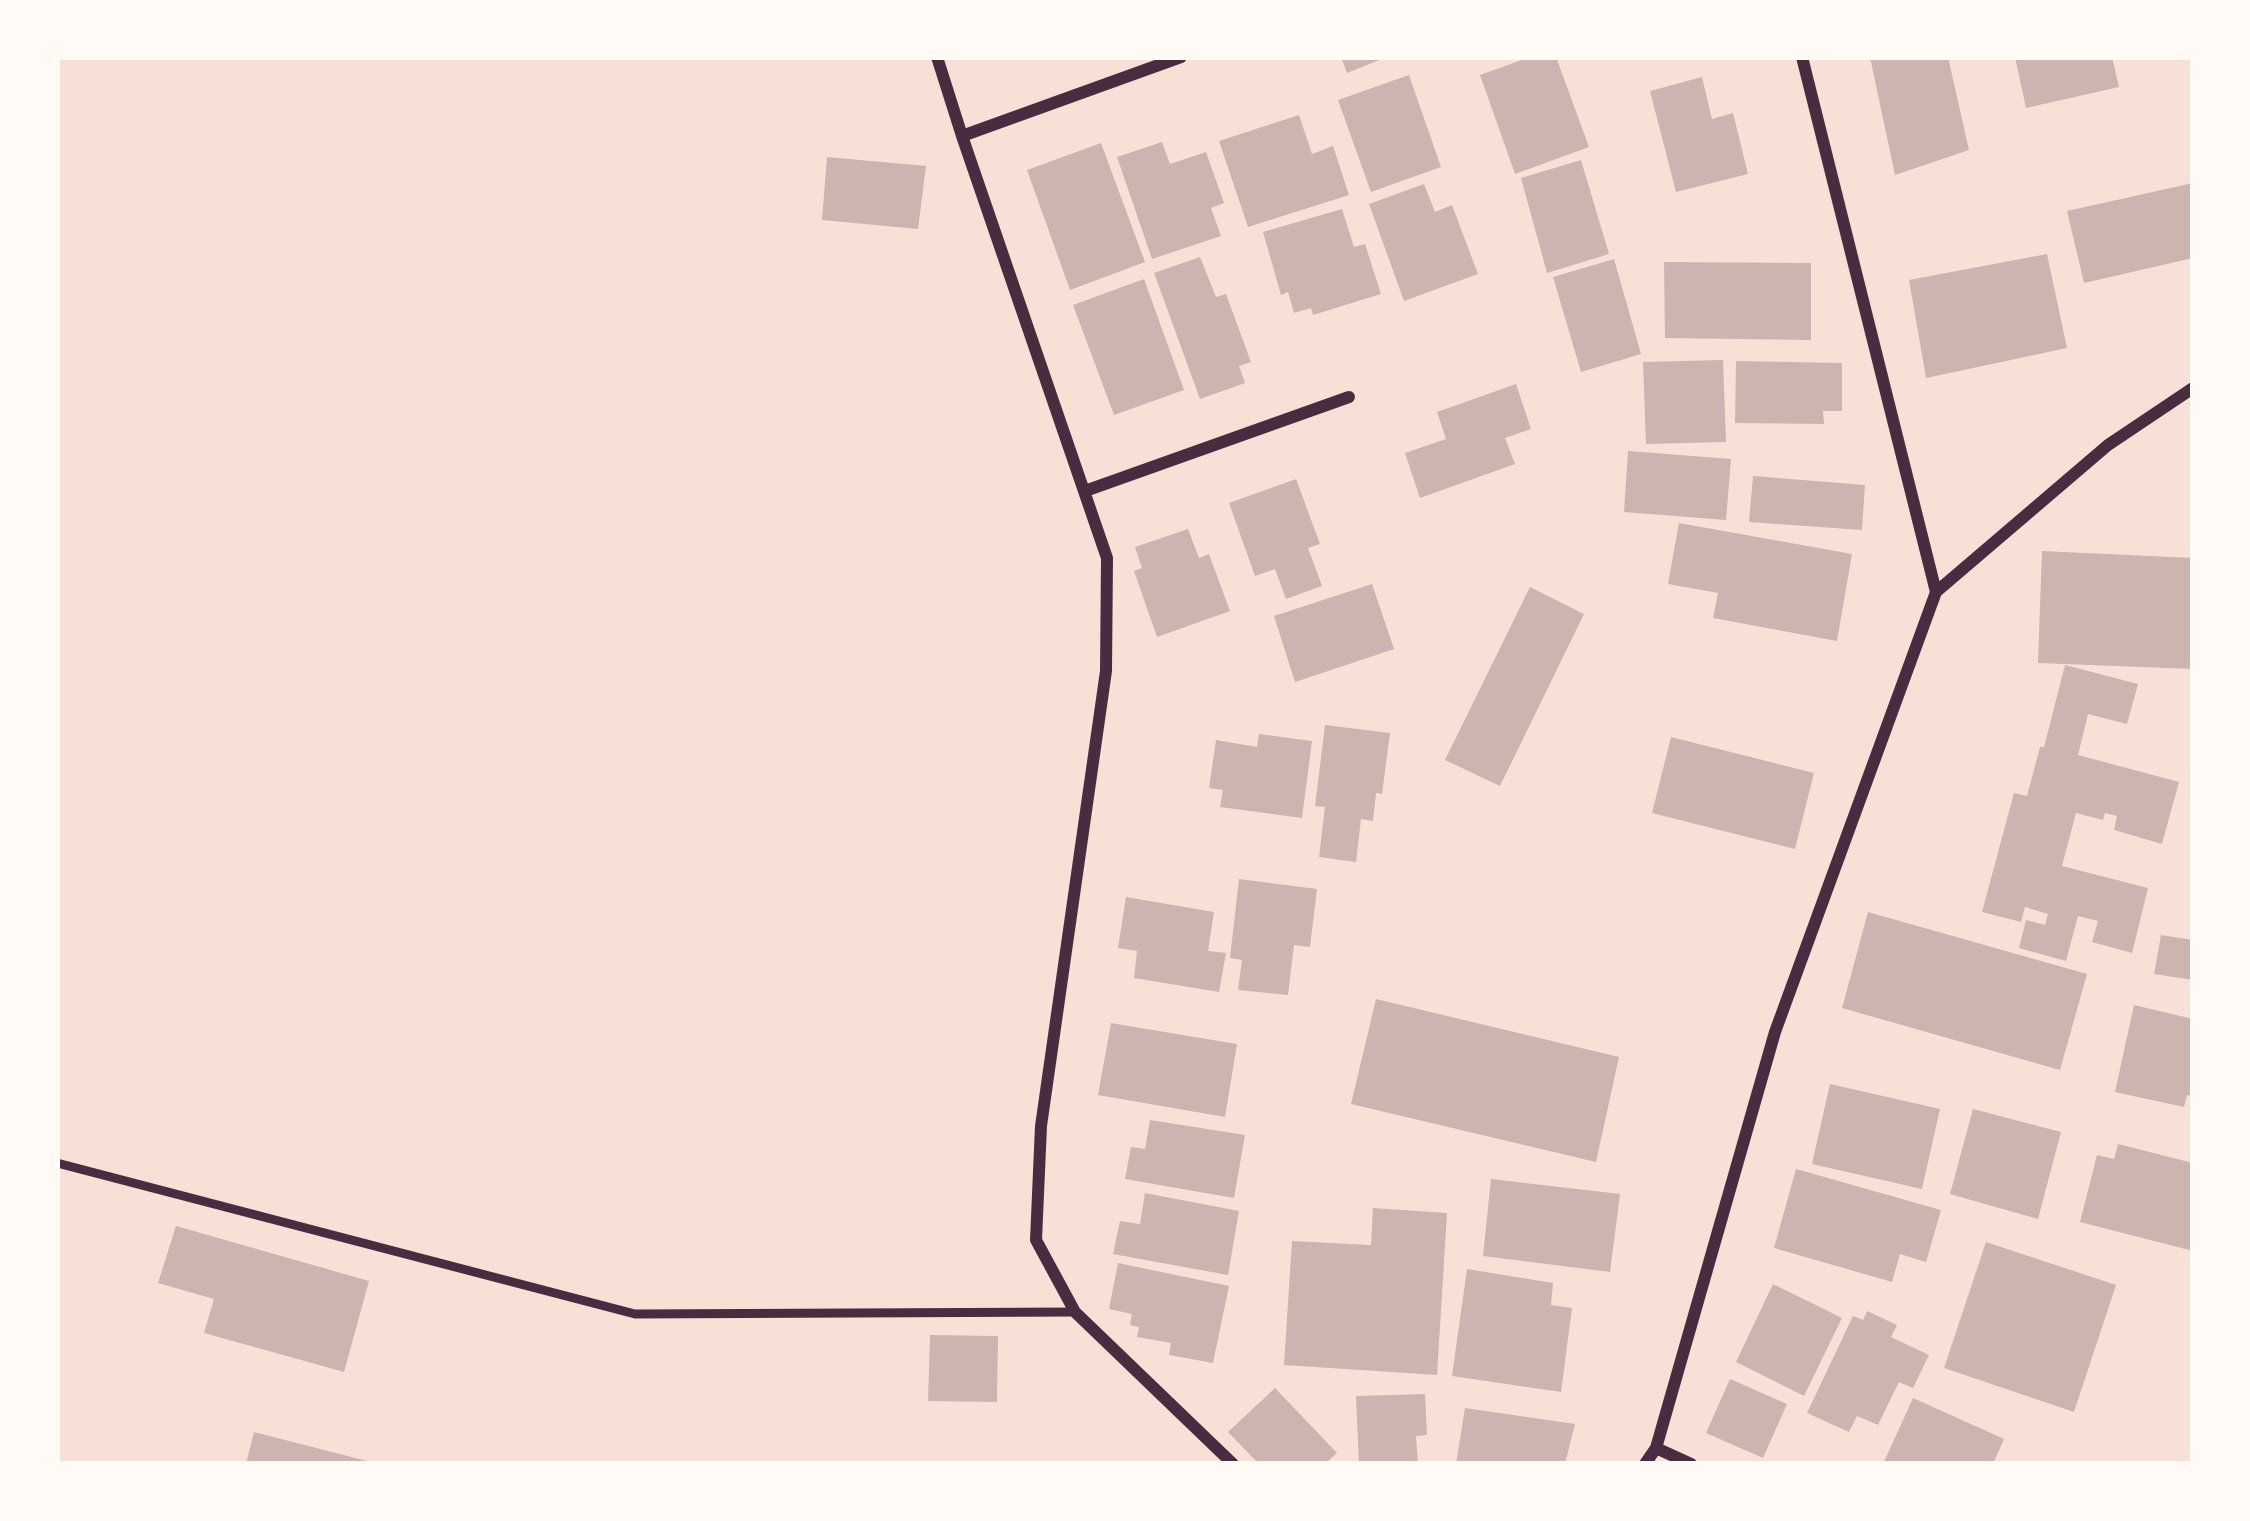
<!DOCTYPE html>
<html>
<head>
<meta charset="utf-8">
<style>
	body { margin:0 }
	#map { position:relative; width:2250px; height:1521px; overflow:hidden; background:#f7e1d7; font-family:Montserrat,sans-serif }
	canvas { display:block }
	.frame { position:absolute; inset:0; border:60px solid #fffaf5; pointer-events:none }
</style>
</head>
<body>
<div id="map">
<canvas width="2250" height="1521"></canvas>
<div class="frame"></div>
</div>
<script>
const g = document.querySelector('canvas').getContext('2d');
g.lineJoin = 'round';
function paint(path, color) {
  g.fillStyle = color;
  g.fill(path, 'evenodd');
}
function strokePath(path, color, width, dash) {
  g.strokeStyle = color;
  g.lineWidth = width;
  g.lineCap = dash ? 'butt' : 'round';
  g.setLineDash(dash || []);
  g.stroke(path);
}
paint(new Path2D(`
	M 1341,57 L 1387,57 L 1347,73 Z
	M 1530,57 L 1556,57 L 1589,147 L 1515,174 L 1480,75 Z
	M 1870,57 L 1948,57 L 1969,150 L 1895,175 Z
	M 2015,57 L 2112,57 L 2119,87 L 2026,108 Z
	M 1409,75 L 1441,167 L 1371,192 L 1338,100 Z
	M 1702,77 L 1712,119 L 1733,113 L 1748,174 L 1676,192 L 1650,91 Z
	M 1299,115 L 1312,154 L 1333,146 L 1349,195 L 1248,227 L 1219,141 Z
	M 1162,142 L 1170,164 L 1206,152 L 1224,203 L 1211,208 L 1221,236 L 1152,259 L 1117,157 Z
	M 1101,143 L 1145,262 L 1070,290 L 1027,170 Z
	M 827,157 L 926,166 L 918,229 L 822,220 Z
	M 1581,160 L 1609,254 L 1547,273 L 1521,178 Z
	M 2193,183 L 2193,258 L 2084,283 L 2067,211 Z
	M 1424,184 L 1435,212 L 1452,205 L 1478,274 L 1404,301 L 1369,204 Z
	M 1342,209 L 1354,247 L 1365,244 L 1381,294 L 1313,315 L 1311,308 L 1294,313 L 1288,292 L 1281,295 L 1263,232 Z
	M 2047,254 L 2067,348 L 1926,378 L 1909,280 Z
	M 1200,257 L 1216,297 L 1226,294 L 1251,362 L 1239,366 L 1245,383 L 1200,399 L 1154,273 Z
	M 1614,259 L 1641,354 L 1581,372 L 1553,277 Z
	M 1664,262 L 1811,263 L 1811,340 L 1665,338 Z
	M 1144,279 L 1184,390 L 1114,415 L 1073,305 Z
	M 1723,360 L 1726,442 L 1646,444 L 1643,362 Z
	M 1736,361 L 1842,363 L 1842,411 L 1823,411 L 1824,424 L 1735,423 Z
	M 1516,384 L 1531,429 L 1505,438 L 1515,464 L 1420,498 L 1405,453 L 1446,439 L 1437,412 Z
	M 1628,451 L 1731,459 L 1726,520 L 1624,512 Z
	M 1753,476 L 1865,485 L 1862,530 L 1749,522 Z
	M 1296,479 L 1320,544 L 1308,548 L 1322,586 L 1286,599 L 1275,569 L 1255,576 L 1229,503 Z
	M 1679,523 L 1852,554 L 1837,641 L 1713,618 L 1718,593 L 1668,584 Z
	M 1188,529 L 1199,558 L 1209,554 L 1230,611 L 1157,637 L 1134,571 L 1142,568 L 1135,547 Z
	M 2042,551 L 2193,558 L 2193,669 L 2038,663 Z
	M 1372,584 L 1394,649 L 1295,682 L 1274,616 Z
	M 1530,587 L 1584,614 L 1500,786 L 1445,760 Z
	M 2065,665 L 2138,684 L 2127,724 L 2088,714 L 2078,755 L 2179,782 L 2162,844 L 2114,830 L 2117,816 L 2105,813 L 2103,820 L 2076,813 L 2062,866 L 2148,888 L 2132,953 L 2092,942 L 2098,921 L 2078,916 L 2066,961 L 2019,948 L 2026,920 L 2045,925 L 2048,914 L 2025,907 L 2021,922 L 1982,912 L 2014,793 L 2027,796 L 2040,747 L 2044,747 Z
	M 1325,725 L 1390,733 L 1382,794 L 1376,793 L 1373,821 L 1361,819 L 1356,862 L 1319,857 L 1325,807 L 1315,806 Z
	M 1259,734 L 1312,741 L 1302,818 L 1220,807 L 1223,790 L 1209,788 L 1216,740 L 1257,747 Z
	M 1671,737 L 1814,773 L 1795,849 L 1652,813 Z
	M 1239,879 L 1317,889 L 1310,947 L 1294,945 L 1288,995 L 1238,990 L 1242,960 L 1230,958 Z
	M 1126,897 L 1214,912 L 1208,951 L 1226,953 L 1219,992 L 1134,978 L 1137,951 L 1118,948 Z
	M 1868,912 L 2087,974 L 2060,1070 L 1842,1008 Z
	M 2161,935 L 2193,940 L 2193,980 L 2154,974 Z
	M 1376,999 L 1619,1057 L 1596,1162 L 1351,1104 Z
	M 2134,1005 L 2193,1019 L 2193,1096 L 2187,1095 L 2184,1107 L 2115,1092 Z
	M 1111,1023 L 1237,1044 L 1225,1117 L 1098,1095 Z
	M 1830,1084 L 1940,1109 L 1922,1189 L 1812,1164 Z
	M 1973,1109 L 2061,1132 L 2038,1219 L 1950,1194 Z
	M 1150,1120 L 1245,1135 L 1234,1198 L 1125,1179 L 1131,1147 L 1145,1149 Z
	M 2118,1144 L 2193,1163 L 2193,1251 L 2080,1222 L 2097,1155 L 2114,1159 Z
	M 1796,1169 L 1941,1210 L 1926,1262 L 1900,1254 L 1892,1282 L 1774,1248 Z
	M 1491,1179 L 1620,1194 L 1610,1272 L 1483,1256 Z
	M 1145,1193 L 1239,1211 L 1228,1275 L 1113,1254 L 1120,1221 L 1140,1224 Z
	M 1373,1208 L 1447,1213 L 1437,1375 L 1284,1365 L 1292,1241 L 1371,1245 Z
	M 176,1226 L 369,1281 L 344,1372 L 204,1333 L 214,1299 L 158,1283 Z
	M 1986,1242 L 2116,1285 L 2074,1412 L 1944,1368 Z
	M 1118,1263 L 1229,1286 L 1213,1363 L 1169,1355 L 1171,1343 L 1137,1337 L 1139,1327 L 1130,1325 L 1132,1314 L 1109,1309 Z
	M 1467,1269 L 1553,1283 L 1551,1305 L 1572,1308 L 1561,1392 L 1452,1376 Z
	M 1773,1284 L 1842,1318 L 1804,1396 L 1736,1362 Z
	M 1867,1311 L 1897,1325 L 1891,1337 L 1929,1355 L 1913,1388 L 1899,1382 L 1878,1425 L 1857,1416 L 1849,1432 L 1807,1413 L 1853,1316 L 1863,1320 Z
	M 930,1335 L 998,1336 L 997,1402 L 928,1401 Z
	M 1730,1379 L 1787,1404 L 1763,1458 L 1706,1433 Z
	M 1275,1388 L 1337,1453 L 1325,1464 L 1259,1464 L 1228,1432 Z
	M 1425,1394 L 1427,1435 L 1416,1436 L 1418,1464 L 1359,1464 L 1356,1396 Z
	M 1913,1398 L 2004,1439 L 1993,1464 L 1883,1464 Z
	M 1465,1408 L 1575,1424 L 1565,1464 L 1456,1464 Z
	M 254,1432 L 371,1462 L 371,1464 L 246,1464 Z`), '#ccb4b1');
strokePath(new Path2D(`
	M 57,1163 L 635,1314 L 1075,1312`), '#4a2c40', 9);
strokePath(new Path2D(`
	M 937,57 L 962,136 L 1107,558 L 1106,671 L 1041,1126 L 1036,1240 L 1075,1312 L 1233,1464
	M 1802,57 L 1936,592
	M 962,136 L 1181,57
	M 1085,491 L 1349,397
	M 1656,1448 L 1691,1464
	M 1645,1464 L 1656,1448 L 1775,1032 L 1936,592 L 2108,445 L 2193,388`), '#4a2c40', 12);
</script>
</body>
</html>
